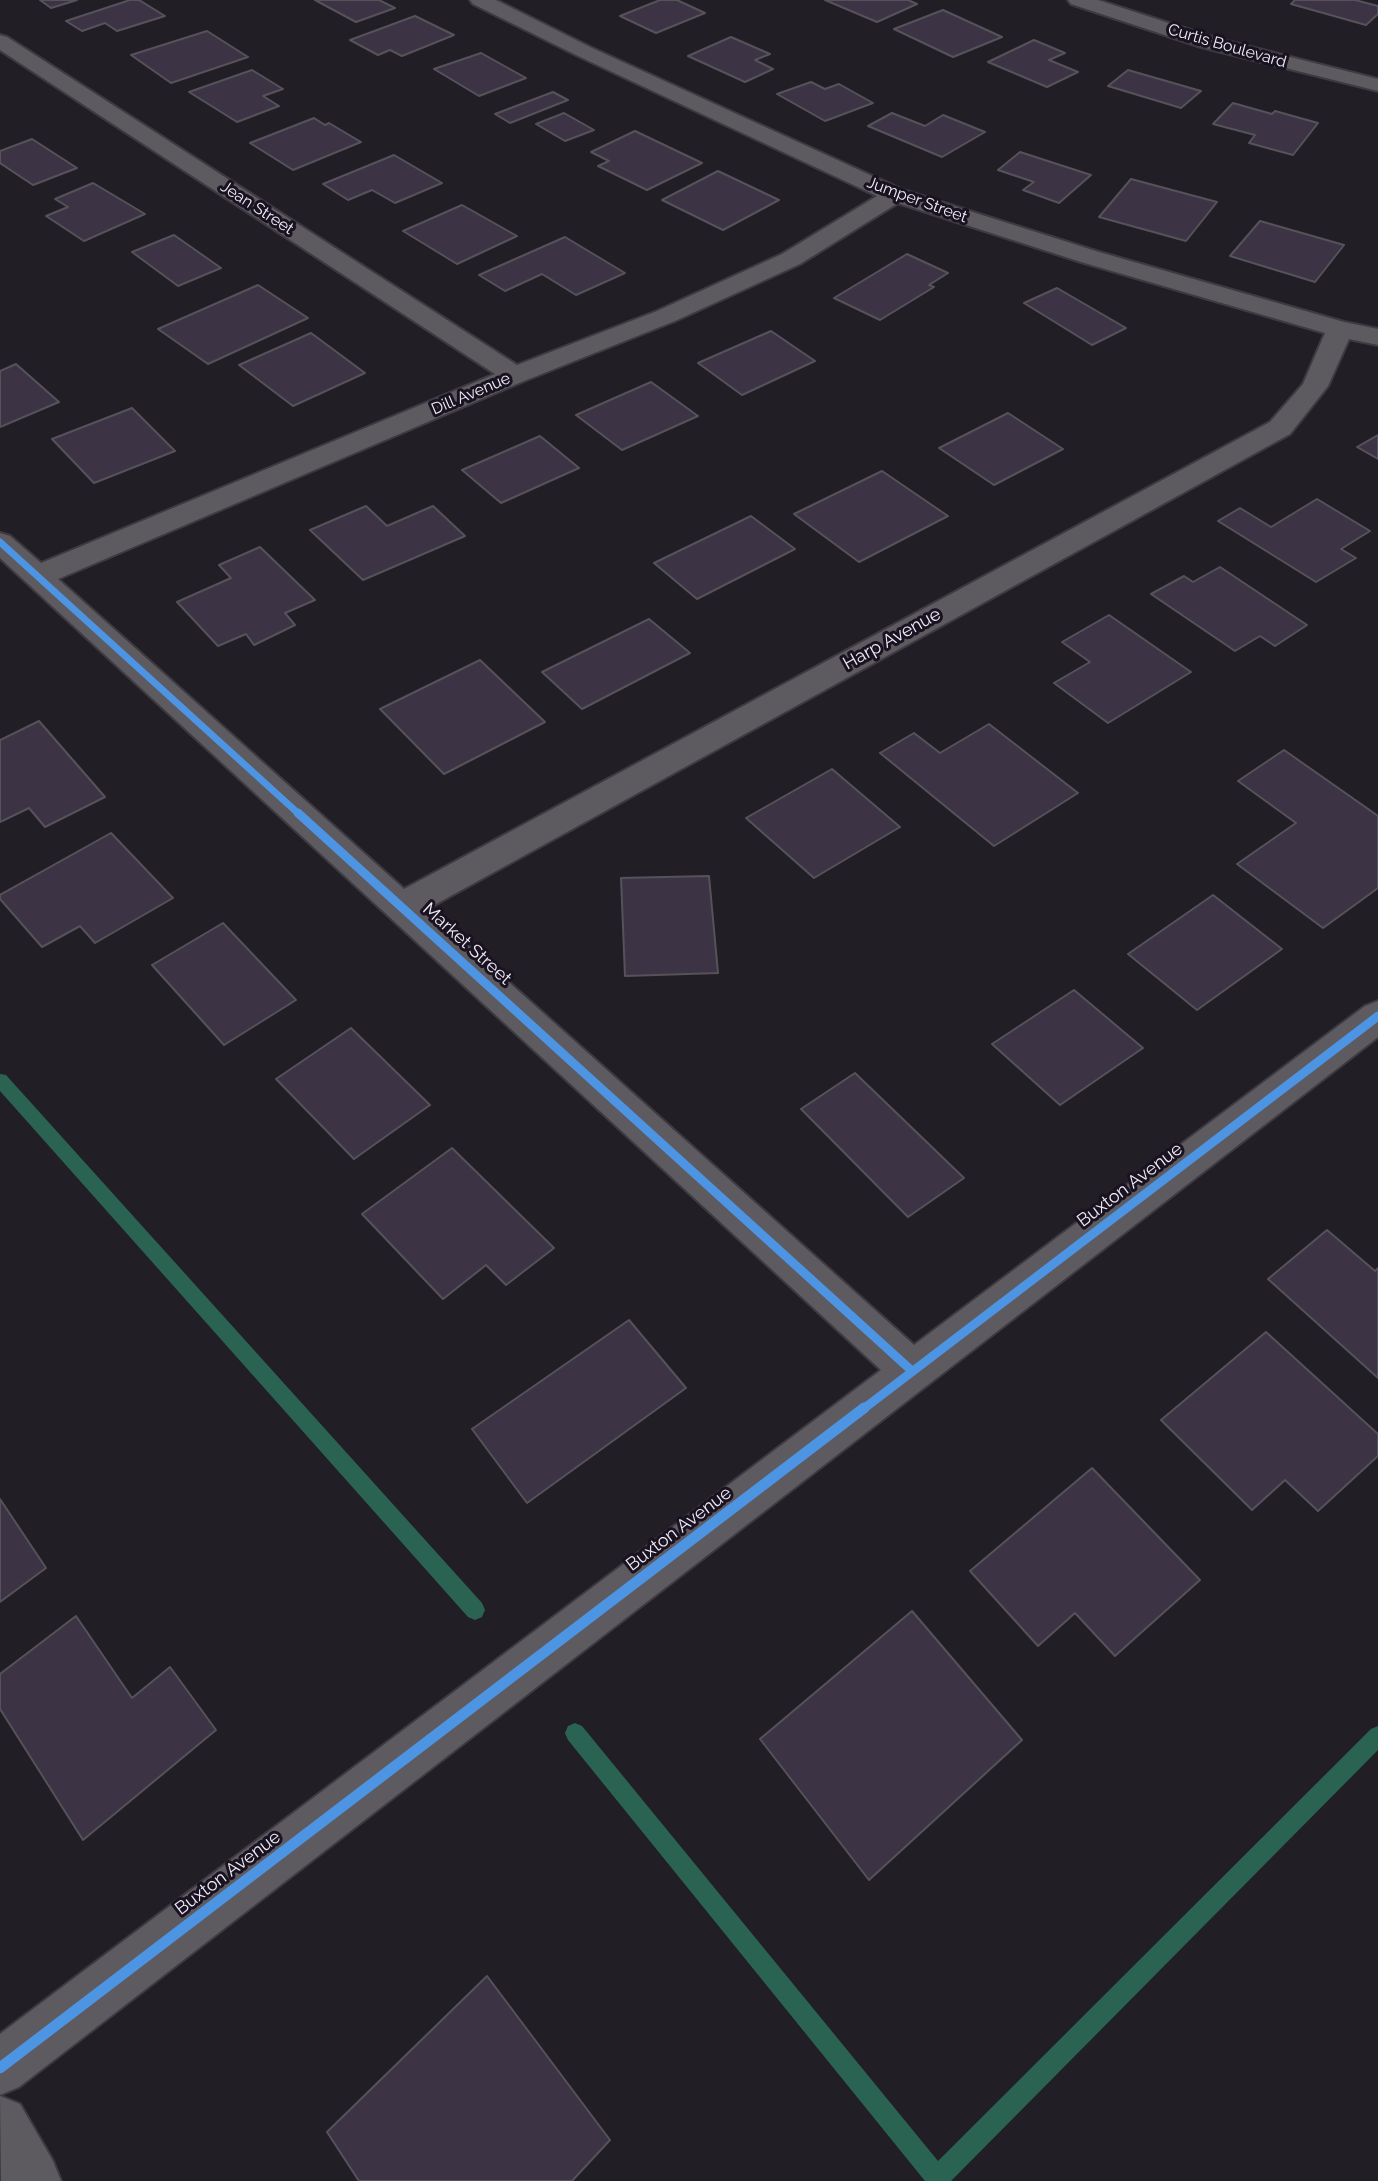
<!DOCTYPE html>
<html>
<head>
<meta charset="utf-8">
<style>
	body { margin:0 }
	canvas { display:block; background:#221e26 }
</style>
</head>
<body>
<canvas width="1378" height="2181"></canvas>
<script>
const g = document.querySelector('canvas').getContext('2d');
g.lineJoin = 'round';
function paint(path, color) {
  g.fillStyle = color;
  g.fill(path, 'evenodd');
}
function strokePath(path, color, width, dash) {
  g.strokeStyle = color;
  g.lineWidth = width;
  g.lineCap = dash ? 'butt' : 'round';
  g.setLineDash(dash || []);
  g.stroke(path);
}
function drawText(font, color, halo, rows, align = 'center') {
  g.font = font + ' Raleway,sans-serif';
  g.lineWidth = 6;
  g.setLineDash([]);
  g.textBaseline = 'middle';
  g.strokeStyle = halo;
  g.fillStyle = color;
  for (const [text, x, y, turn = 0] of rows) {
    g.save();
    g.translate(x, y);
    g.rotate((+turn || 0) * Math.PI / 180);
    g.textAlign = isNaN(turn) ? turn : align;
    if (halo) g.strokeText(text, 0, 0);
    g.fillText(text, 0, 0);
    g.restore();
  }
}
paint(new Path2D(`
	M 0,1074 L 6,1075 L 482,1603 L 485,1610 L 482,1617 L 475,1620 L 468,1617 L 0,1091 Z
	M 575,1723 L 582,1726 L 938,2161 L 1371,1729 L 1378,1726 L 1378,1750 L 951,2181 L 925,2181 L 568,1740 L 565,1733 L 568,1726 Z`), '#2a6351');
const building = new Path2D(`
	M 40,0 L 77,0 L 51,8 Z
	M 130,0 L 139,0 L 165,16 L 117,31 L 105,23 L 82,31 L 66,21 Z
	M 315,0 L 379,0 L 395,8 L 356,22 Z
	M 660,0 L 677,0 L 705,13 L 656,33 L 620,16 Z
	M 825,0 L 908,0 L 917,4 L 877,22 Z
	M 1295,0 L 1355,0 L 1378,6 L 1378,14 L 1366,25 L 1291,4 Z
	M 943,10 L 1002,37 L 953,57 L 894,29 Z
	M 415,16 L 454,35 L 402,56 L 390,50 L 378,55 L 350,40 Z
	M 207,31 L 248,57 L 171,83 L 131,55 Z
	M 731,37 L 770,54 L 755,60 L 773,69 L 745,82 L 688,56 Z
	M 1034,40 L 1065,53 L 1049,60 L 1078,72 L 1047,87 L 988,62 Z
	M 481,53 L 526,78 L 479,96 L 434,69 Z
	M 252,70 L 283,89 L 263,96 L 279,106 L 237,122 L 189,92 Z
	M 1128,70 L 1201,91 L 1181,108 L 1108,86 Z
	M 811,82 L 825,89 L 839,84 L 873,103 L 825,121 L 777,94 Z
	M 553,92 L 568,100 L 510,123 L 495,114 Z
	M 1233,103 L 1272,114 L 1275,111 L 1318,123 L 1293,155 L 1249,143 L 1255,135 L 1213,124 Z
	M 564,113 L 594,130 L 565,141 L 536,124 Z
	M 892,113 L 925,126 L 943,115 L 985,132 L 942,157 L 868,126 Z
	M 314,118 L 325,125 L 329,123 L 361,142 L 293,170 L 250,143 Z
	M 635,131 L 702,163 L 647,190 L 598,166 L 609,161 L 591,152 Z
	M 32,139 L 77,168 L 33,185 L 0,163 L 0,151 Z
	M 1020,152 L 1091,175 L 1059,203 L 1023,190 L 1034,182 L 998,170 Z
	M 394,155 L 442,183 L 395,203 L 372,190 L 348,200 L 323,184 Z
	M 718,171 L 779,200 L 723,230 L 662,200 Z
	M 1131,179 L 1217,202 L 1186,241 L 1099,217 Z
	M 93,183 L 145,214 L 84,241 L 46,216 L 68,207 L 55,199 Z
	M 462,205 L 517,236 L 457,264 L 403,231 Z
	M 1260,221 L 1344,245 L 1315,282 L 1230,256 Z
	M 174,235 L 221,268 L 178,286 L 132,252 Z
	M 565,237 L 625,273 L 576,295 L 542,274 L 505,291 L 479,275 Z
	M 907,254 L 948,273 L 929,285 L 934,287 L 880,320 L 834,298 Z
	M 258,285 L 308,318 L 208,364 L 158,329 Z
	M 1057,288 L 1126,328 L 1092,345 L 1024,303 Z
	M 771,331 L 815,361 L 742,395 L 698,363 Z
	M 311,333 L 365,373 L 293,406 L 239,365 Z
	M 16,364 L 59,402 L 0,427 L 0,371 Z
	M 651,382 L 698,416 L 622,450 L 576,415 Z
	M 132,408 L 175,451 L 94,483 L 52,439 Z
	M 1008,413 L 1063,449 L 994,485 L 939,448 Z
	M 1378,435 L 1378,459 L 1357,447 Z
	M 540,436 L 579,468 L 501,503 L 462,470 Z
	M 882,471 L 948,516 L 859,562 L 794,514 Z
	M 1317,499 L 1370,531 L 1341,549 L 1356,558 L 1316,582 L 1218,521 L 1240,508 L 1271,527 Z
	M 366,506 L 387,526 L 433,506 L 465,536 L 363,580 L 310,530 Z
	M 751,516 L 795,549 L 697,599 L 654,563 Z
	M 260,547 L 315,600 L 285,613 L 295,625 L 254,645 L 246,634 L 218,646 L 177,602 L 231,578 L 219,565 Z
	M 1220,567 L 1307,625 L 1275,646 L 1260,636 L 1235,651 L 1151,594 L 1184,576 L 1193,582 Z
	M 1109,615 L 1191,672 L 1108,723 L 1054,683 L 1090,662 L 1062,642 Z
	M 649,619 L 690,653 L 582,709 L 542,672 Z
	M 480,660 L 545,722 L 444,774 L 380,709 Z
	M 39,721 L 105,797 L 45,827 L 29,808 L 0,822 L 0,740 Z
	M 989,724 L 1078,793 L 994,846 L 880,753 L 914,733 L 940,753 Z
	M 1284,750 L 1378,816 L 1378,888 L 1323,928 L 1237,864 L 1296,823 L 1238,781 Z
	M 832,769 L 900,827 L 814,878 L 746,818 Z
	M 111,833 L 173,898 L 95,943 L 80,926 L 42,947 L 0,899 L 0,895 Z
	M 709,876 L 718,973 L 625,976 L 621,878 Z
	M 1213,895 L 1282,949 L 1197,1010 L 1128,954 Z
	M 223,923 L 296,1000 L 224,1045 L 152,965 Z
	M 1074,990 L 1143,1048 L 1060,1105 L 992,1044 Z
	M 351,1028 L 430,1105 L 354,1159 L 276,1079 Z
	M 855,1073 L 964,1178 L 908,1217 L 801,1109 Z
	M 452,1148 L 554,1248 L 506,1285 L 486,1265 L 443,1299 L 362,1214 Z
	M 1327,1230 L 1375,1271 L 1378,1268 L 1378,1378 L 1268,1279 Z
	M 629,1320 L 686,1388 L 527,1503 L 472,1429 Z
	M 1266,1332 L 1378,1434 L 1378,1456 L 1318,1511 L 1285,1480 L 1252,1510 L 1161,1420 Z
	M 1092,1468 L 1200,1580 L 1115,1656 L 1075,1613 L 1038,1646 L 970,1571 Z
	M 0,1499 L 46,1568 L 0,1602 Z
	M 912,1611 L 1022,1740 L 869,1880 L 760,1739 Z
	M 76,1616 L 132,1698 L 170,1667 L 216,1730 L 83,1840 L 0,1709 L 0,1674 Z
	M 487,1976 L 610,2140 L 572,2181 L 359,2181 L 327,2132 Z`);
paint(building, '#3c3345');
strokePath(building, '#555259', 2);
const minor = new Path2D(`
	M 470,0 L 496,0 L 590,47 L 903,190 L 1099,252 L 1344,322 L 1378,329 L 1378,345 L 1349,339 L 1328,386 L 1290,434 L 427,909 L 914,1345 L 1365,1006 L 1378,1001 L 1378,1037 L 19,2087 L 0,2095 L 0,2034 L 881,1370 L 0,558 L 0,533 L 10,536 L 41,563 L 495,374 L 0,50 L 0,35 L 7,37 L 517,365 L 657,311 L 782,254 L 877,196 L 576,55 L 473,4 ZM 898,203 L 1081,262 L 1325,333 L 1303,384 L 1270,422 L 404,889 L 58,579 L 524,381 L 675,321 L 800,264 Z
	M 1068,0 L 1098,0 L 1215,38 L 1378,79 L 1378,91 L 1201,47 L 1071,4 Z
	M 0,2096 L 20,2104 L 53,2161 L 61,2181 L 1,2181 Z`);
strokePath(minor, '#3d3a41', 4);
paint(minor, '#5d5a60');
strokePath(new Path2D(`
	M 0,542 L 300,815`), '#4d94e3', 7);
strokePath(new Path2D(`
	M 298,813 L 912,1371
	M 862,1410 L 1378,1016`), '#4d94e3', 9);
strokePath(new Path2D(`
	M 0,2068 L 864,1408`), '#4d94e3', 11);
drawText('16px', '#f0ebf6', '#191220', [
	["Curtis Boulevard",1227,46,16],
	["Jumper Street",917,200,20],
	["Jean Street",257,208,33],
	["Dill Avenue",471,394,-23]
]);
drawText('18px', '#f0ebf6', '#191220', [
	["Harp Avenue",892,639,-29],
	["Market Street",467,944,42],
	["Buxton Avenue",1130,1185,-37],
	["Buxton Avenue",679,1529,-37],
	["Buxton Avenue",228,1873,-37]
]);
</script>
</body>
</html>
